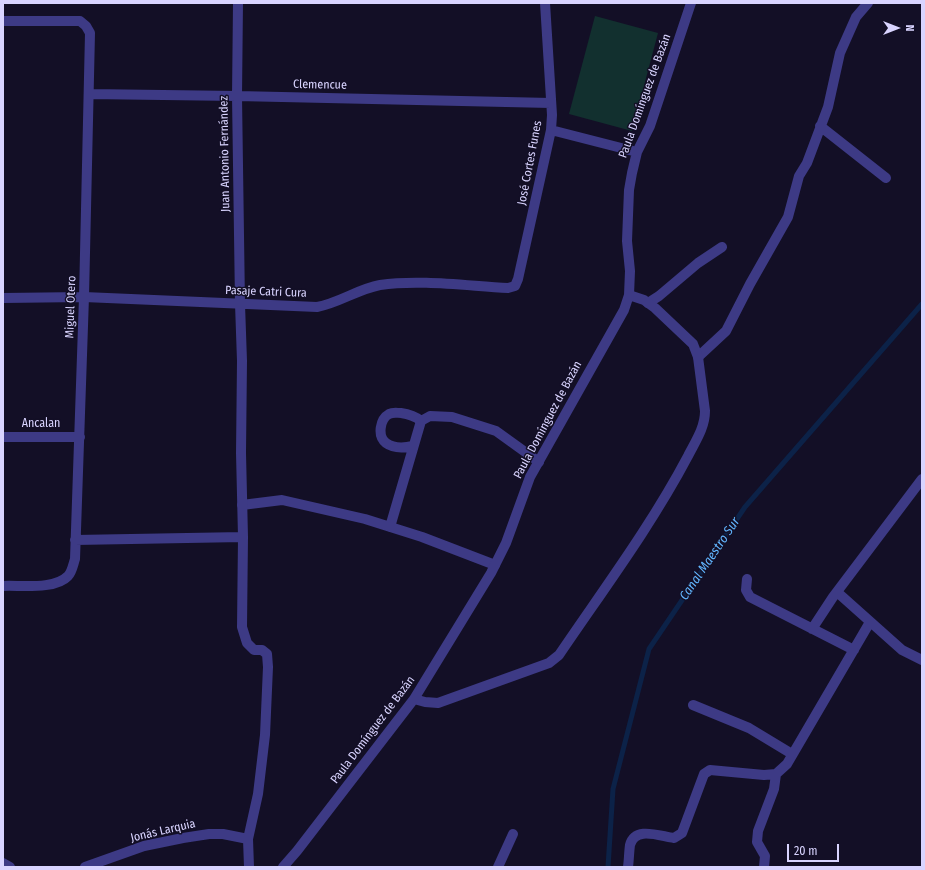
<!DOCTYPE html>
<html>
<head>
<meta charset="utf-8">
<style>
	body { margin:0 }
	#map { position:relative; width:925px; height:870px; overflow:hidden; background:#130f26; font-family:"Fira Sans Condensed",sans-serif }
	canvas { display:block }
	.frame { position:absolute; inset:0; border:4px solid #d9d4ff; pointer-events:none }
	.north { position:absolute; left:877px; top:8px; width:40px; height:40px; -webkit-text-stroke:3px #130f26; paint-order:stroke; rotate:90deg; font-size:11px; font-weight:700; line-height:16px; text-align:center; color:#d9d4ff }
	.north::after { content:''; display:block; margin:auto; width:14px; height:18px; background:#d9d4ff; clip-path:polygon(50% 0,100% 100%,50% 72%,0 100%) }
	.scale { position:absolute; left:787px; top:844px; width:52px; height:18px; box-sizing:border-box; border:2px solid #d9d4ff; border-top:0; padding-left:5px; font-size:12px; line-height:14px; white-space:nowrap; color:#d9d4ff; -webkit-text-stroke:3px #130f26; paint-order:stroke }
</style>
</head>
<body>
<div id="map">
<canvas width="925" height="870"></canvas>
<div class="frame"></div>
<div class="north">N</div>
<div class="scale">20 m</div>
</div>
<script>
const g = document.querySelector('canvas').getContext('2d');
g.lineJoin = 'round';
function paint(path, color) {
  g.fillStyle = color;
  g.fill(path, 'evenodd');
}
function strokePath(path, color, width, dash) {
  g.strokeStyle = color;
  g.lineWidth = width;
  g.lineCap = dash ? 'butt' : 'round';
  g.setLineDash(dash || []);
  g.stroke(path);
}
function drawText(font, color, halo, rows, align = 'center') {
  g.font = font + ' "Fira Sans Condensed",sans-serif';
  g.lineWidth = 3;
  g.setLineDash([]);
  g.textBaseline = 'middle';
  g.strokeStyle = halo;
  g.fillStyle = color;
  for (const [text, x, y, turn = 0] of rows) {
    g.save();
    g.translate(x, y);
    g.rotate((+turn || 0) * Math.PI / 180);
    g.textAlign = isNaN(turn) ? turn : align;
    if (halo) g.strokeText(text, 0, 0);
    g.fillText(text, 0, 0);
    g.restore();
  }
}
paint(new Path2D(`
	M 595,16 L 658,33 L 632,131 L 569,114 Z`), '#12302f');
strokePath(new Path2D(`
	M 608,867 L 613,789 L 649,649 L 745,507 L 922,304`), '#0c2248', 5);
strokePath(new Path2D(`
	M 820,126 L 886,178
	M 648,303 L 659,296 L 698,263 L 722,247
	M 698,357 L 726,331 L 750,284 L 788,217 L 799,176 L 807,163 L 828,107 L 840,53 L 856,17 L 868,3
	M 413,446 C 404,448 394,449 386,443 C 377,436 380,419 389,414 C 393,412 397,413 401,413 C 409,414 415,416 421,421
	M 242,505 L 282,500 L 365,519 L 422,537 L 495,565
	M 390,527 L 421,421 L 430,416 L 452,417 L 496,431 L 539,462
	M 747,579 L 746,590 L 750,597 L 854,650
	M 837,592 L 902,650 L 922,660
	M 812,629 L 833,597 L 922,479
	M 693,705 L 749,728 L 792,754
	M 498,867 L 513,834
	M 628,867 C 629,860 629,852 630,845 C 635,826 659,836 674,838 L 682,833 L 704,774 L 710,770 L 764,775 L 776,774 L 787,764 L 870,622
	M 764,867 L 765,856 L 757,842 L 758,831 L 774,789 L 776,774`), '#3d3a85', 10);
strokePath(new Path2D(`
	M 238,3 L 237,96 L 240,304 L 242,361 L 241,453 L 243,537 L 242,627 L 247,643 L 254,650 L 262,650 L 267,654 L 268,667 L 265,735 L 258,794 L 248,839 L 249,867
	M 3,21 L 80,21 L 86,26 L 90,33 L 84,297 L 75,559 C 73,565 72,572 68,576 C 55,590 20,585 3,586
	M 89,94 L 237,96 L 551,103
	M 551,130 L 637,152
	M 3,298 L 84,297 L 317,307 C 339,303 358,289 380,285 C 419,279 468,286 508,288 L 515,286 L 518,279 L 551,130 L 552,115 L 545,3
	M 3,437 L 80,437
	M 75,540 L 243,537
	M 414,699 L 425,702 L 438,703 L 549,663 L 559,655 C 603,590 651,526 688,456 C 695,442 705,428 705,411 L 698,357 L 693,344 L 655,308 L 644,300 L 629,295
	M 3,863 L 10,867
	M 85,867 L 144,846 L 183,838 L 209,834 L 223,834 L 248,839
	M 283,867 L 297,851 L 414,699 L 491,573 L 506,543 L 530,477 L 624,310 L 629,295 L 630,271 L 627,241 L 629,190 L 632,173 L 637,152 L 650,126 L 691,3`), '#3d3a85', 10);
drawText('12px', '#d9d4ff', '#130f26', [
	["Clemencue",320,85,1],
	["Paula Domínguez de Bazán",645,96,-70],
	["Juan Antonio Fernández",225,154,-91],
	["José Cortes Funes",530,163,-79],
	["Pasaje Catri Cura",266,292,2],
	["Miguel Otero",71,307,-88],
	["Paula Domínguez de Bazán",548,420,-62],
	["Ancalan",41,424],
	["Paula Domínguez de Bazán",373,730,-53],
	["Jonás Larquia",163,831,-13]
]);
drawText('italic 13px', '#62b6ff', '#130f26', [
	["Canal Maestro Sur",710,559,-56]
]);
</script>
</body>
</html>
